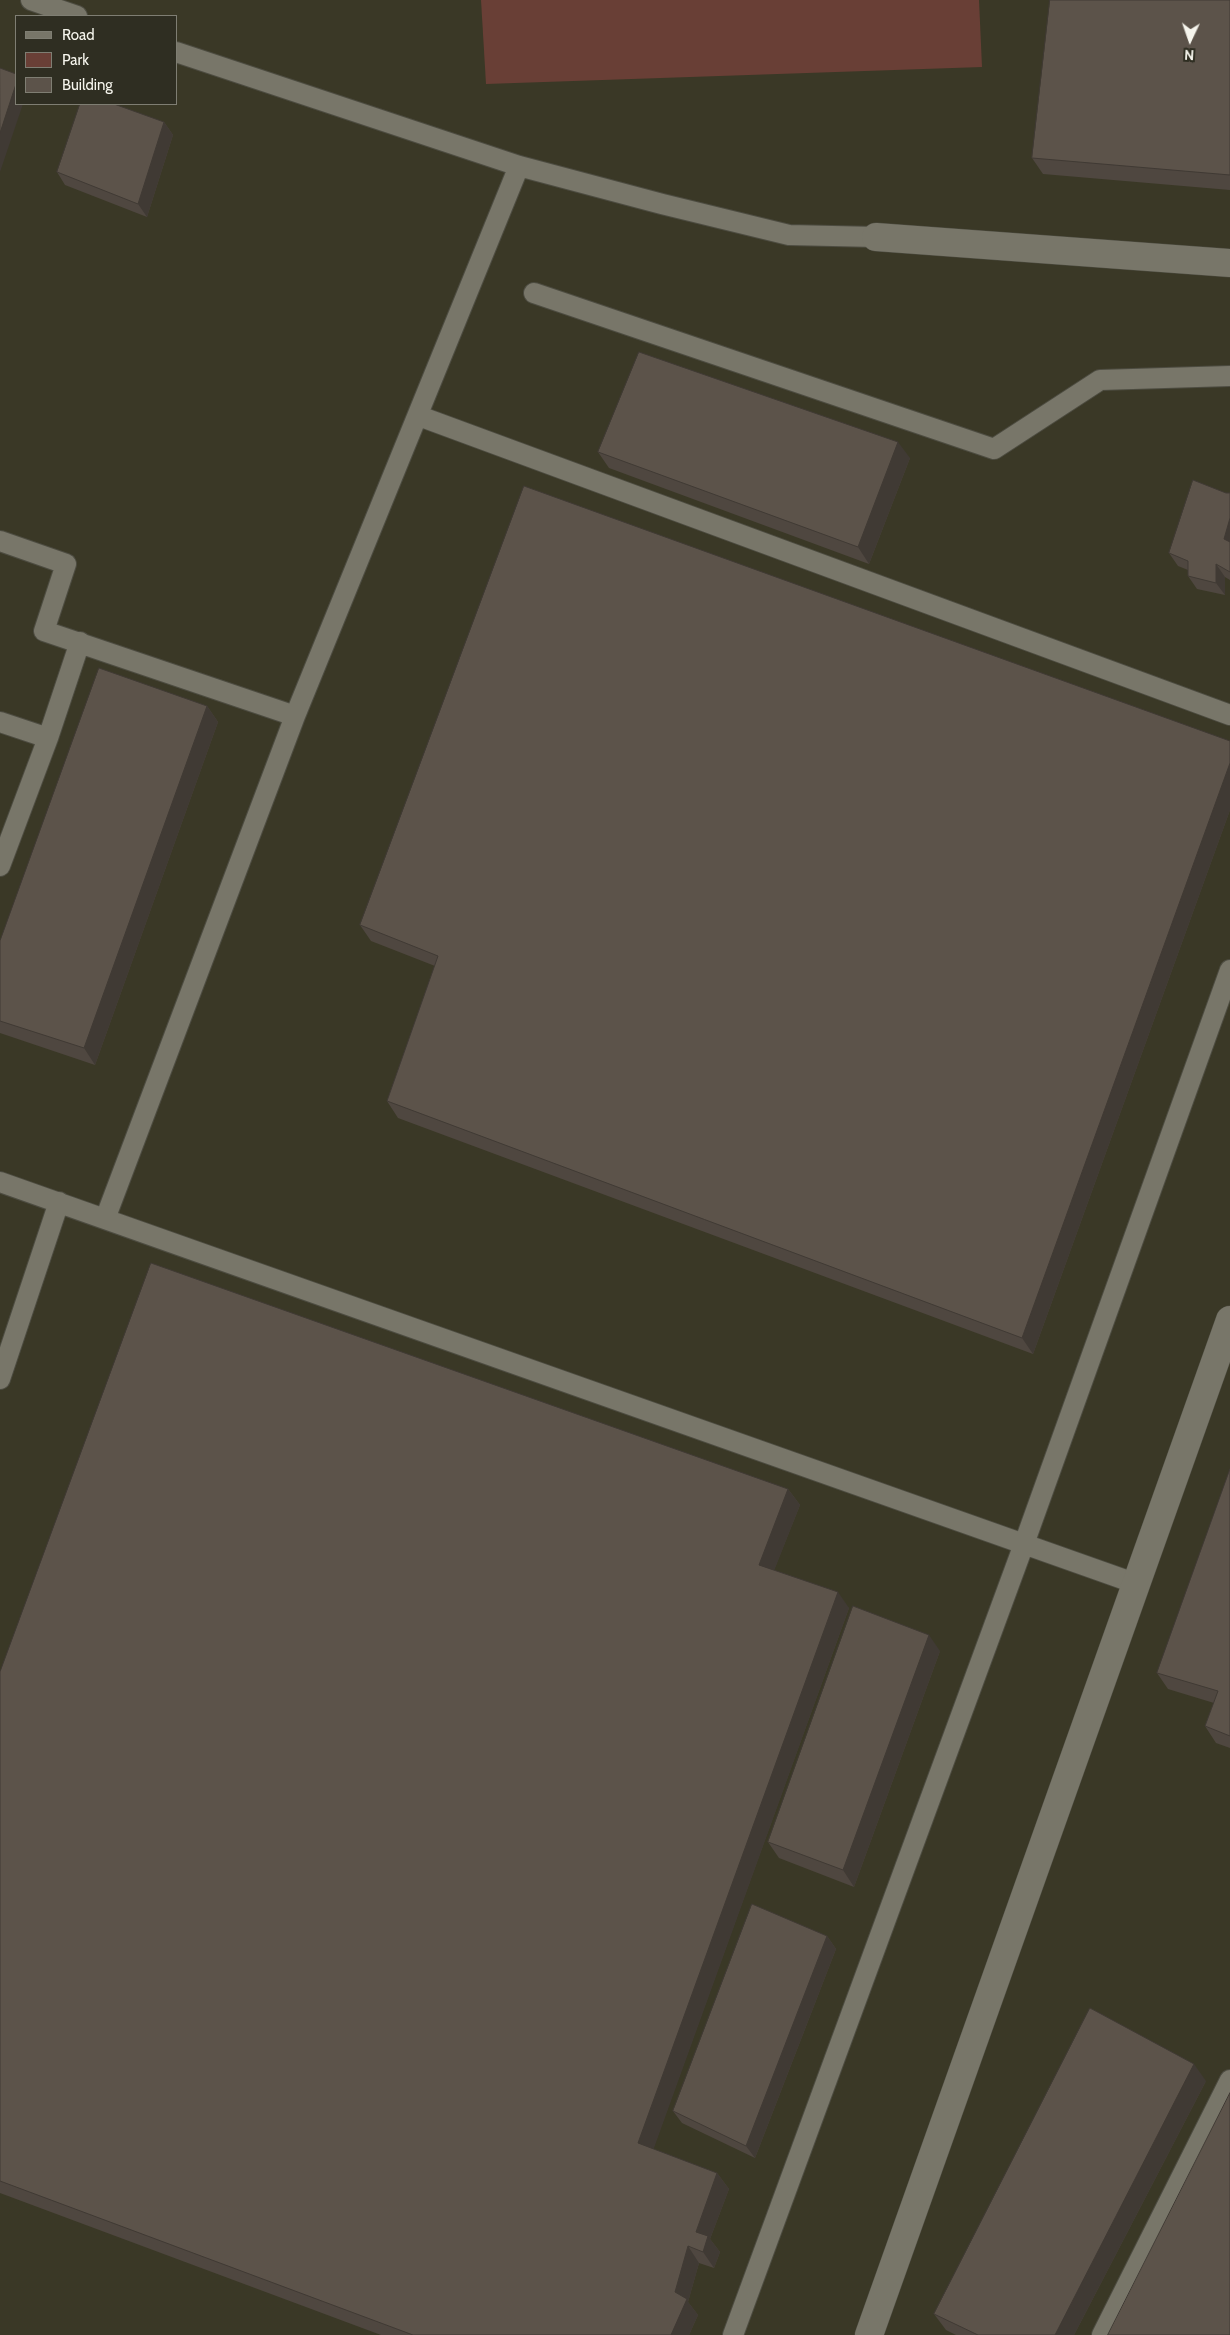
<!DOCTYPE html>
<html>
<head>
<meta charset="utf-8">
<style>
	body { margin:0 }
	#map { position:relative; width:1230px; height:2335px; overflow:hidden; background:#2f2e22; font-family:Cabin,sans-serif }
	canvas { display:block }
	.legend { position:absolute; left:15px; top:15px; width:162px; height:90px; box-sizing:border-box; background:#2f2e22; border:1px solid #7f7e73; margin:0; padding:6px 9px; list-style:none; font-size:15px; color:#f6f5ed }
	.legend li { display:flex; align-items:center; gap:10px; height:25px }
	.legend b { width:25px; border:1px solid #7f7e73 }
	.north { position:absolute; left:1165px; top:15px; width:50px; height:50px; -webkit-text-stroke:4px #2f2e22; paint-order:stroke; rotate:183deg; font-size:14px; font-weight:700; line-height:20px; text-align:center; color:#f6f5ed }
	.north::after { content:''; display:block; margin:auto; width:18px; height:22px; background:#f6f5ed; clip-path:polygon(50% 0,100% 100%,50% 72%,0 100%) }
</style>
</head>
<body>
<div id="map">
<canvas width="1230" height="2335"></canvas>
<ul class="legend">
<li><b style="height:6px;background:#787669"></b>Road</li>
<li><b style="height:14px;background:#693f36"></b>Park</li>
<li><b style="height:14px;background:#5c534a"></b>Building</li>
</ul>
<div class="north">N</div>
</div>
<script>
const g = document.querySelector('canvas').getContext('2d');
g.lineJoin = 'round';
function paint(path, color) {
  g.fillStyle = color;
  g.fill(path, 'evenodd');
}
function strokePath(path, color, width, dash) {
  g.strokeStyle = color;
  g.lineWidth = width;
  g.lineCap = dash ? 'butt' : 'round';
  g.setLineDash(dash || []);
  g.stroke(path);
}
paint(new Path2D(`
	M 0,0 L 1230,0 L 1230,2335 L 0,2335 ZM 16,16 L 176,16 L 176,104 L 16,104 Z`), '#3a3826');
paint(new Path2D(`
	M 481,0 L 979,0 L 982,67 L 486,84 Z`), '#693f36');
const service = new Path2D(`
	M 31,0 L 77,16
	M 176,52 L 519,166 L 662,204 L 789,235 L 876,237
	M 534,293 L 994,449 L 1100,380 L 1230,376
	M 419,416 L 1230,715
	M 0,541 L 66,564 L 44,631 L 295,716
	M 0,722 L 48,738
	M 0,866 L 48,738 L 80,642
	M 0,1182 L 1137,1584
	M 105,1219 L 295,716 L 519,166
	M 0,1379 L 59,1202
	M 733,2335 L 1024,1544 L 1230,970
	M 1102,2335 L 1230,2080`);
const tertiary = new Path2D(`
	M 876,237 L 1230,263
	M 869,2335 L 1230,1320`);
strokePath(service, '#4d4c41', 22);
strokePath(tertiary, '#4d4c41', 29);
strokePath(service, '#787669', 20);
strokePath(tertiary, '#787669', 28);
paint(new Path2D(`
	M 1230,0 L 1230,190 L 1043,174 L 1032,158 Z
	M 164,122 L 173,135 L 147,217 L 65,185 L 57,172 Z
	M 598,452 L 910,458 L 869,564 L 609,468 Z
	M 1230,493 L 1230,580 L 1225,577 L 1225,595 L 1197,589 L 1188,576 L 1188,570 L 1178,566 L 1169,553 Z
	M 207,706 L 218,722 L 95,1065 L 0,1033 L 0,941 Z
	M 1230,741 L 1230,810 L 1033,1354 L 398,1118 L 387,1101 L 435,966 L 371,941 L 360,925 Z
	M 1230,1469 L 1230,1748 L 1216,1743 L 1205,1726 L 1214,1703 L 1168,1689 L 1157,1673 Z
	M 788,1489 L 800,1505 L 774,1570 L 849,1608 L 653,2149 L 717,2173 L 729,2189 L 710,2239 L 720,2252 L 714,2268 L 699,2263 L 688,2302 L 698,2315 L 689,2335 L 381,2335 L 0,2193 L 0,1672 Z
	M 940,1651 L 854,1887 L 779,1858 L 768,1842 Z
	M 827,1936 L 836,1949 L 755,2158 L 682,2123 L 673,2111 Z
	M 1206,2081 L 1074,2335 L 956,2335 L 946,2330 L 934,2314 Z`), '#4f4740');
paint(new Path2D(`
	M 16,84 L 16,104 L 23,104 L 0,172 L 0,133 Z
	M 164,122 L 173,135 L 147,217 L 138,204 Z
	M 898,442 L 910,458 L 869,564 L 858,547 Z
	M 1230,518 L 1230,547 L 1224,539 Z
	M 1216,564 L 1225,577 L 1225,595 L 1216,583 Z
	M 207,706 L 218,722 L 95,1065 L 84,1048 Z
	M 1230,763 L 1230,810 L 1033,1354 L 1022,1338 Z
	M 788,1489 L 800,1505 L 770,1581 L 759,1565 Z
	M 838,1592 L 849,1608 L 650,2159 L 638,2143 Z
	M 929,1635 L 940,1651 L 854,1887 L 843,1870 Z
	M 827,1936 L 836,1949 L 755,2158 L 746,2146 Z
	M 1194,2064 L 1206,2081 L 1074,2335 L 1055,2335 Z
	M 717,2173 L 729,2189 L 710,2239 L 720,2252 L 714,2268 L 703,2252 L 696,2232 Z
	M 688,2246 L 699,2263 L 688,2302 L 698,2315 L 689,2335 L 671,2335 L 675,2292 Z`), '#403a34');
const building = new Path2D(`
	M 1050,0 L 1230,0 L 1230,175 L 1032,158 Z
	M 0,68 L 16,74 L 16,84 L 0,133 Z
	M 80,104 L 114,104 L 164,122 L 138,204 L 57,172 Z
	M 639,352 L 898,442 L 858,547 L 598,452 Z
	M 1193,480 L 1226,493 L 1230,493 L 1230,518 L 1224,539 L 1230,542 L 1230,572 L 1216,564 L 1216,583 L 1188,576 L 1188,561 L 1169,553 Z
	M 524,486 L 1230,741 L 1230,763 L 1022,1338 L 387,1101 L 438,956 L 360,925 Z
	M 99,668 L 207,706 L 84,1048 L 0,1021 L 0,941 Z
	M 151,1263 L 788,1489 L 759,1565 L 838,1592 L 638,2143 L 717,2173 L 696,2232 L 708,2236 L 703,2252 L 688,2246 L 675,2292 L 687,2299 L 671,2335 L 413,2335 L 0,2181 L 0,1672 Z
	M 1230,1469 L 1230,1736 L 1205,1726 L 1218,1691 L 1157,1673 Z
	M 853,1606 L 929,1635 L 843,1870 L 768,1842 Z
	M 752,1904 L 827,1936 L 746,2146 L 673,2111 Z
	M 1090,2008 L 1194,2064 L 1055,2335 L 978,2335 L 934,2314 Z
	M 1230,2093 L 1230,2335 L 1108,2335 Z`);
paint(building, '#5c534a');
strokePath(building, '#403a34', 1);
</script>
</body>
</html>
